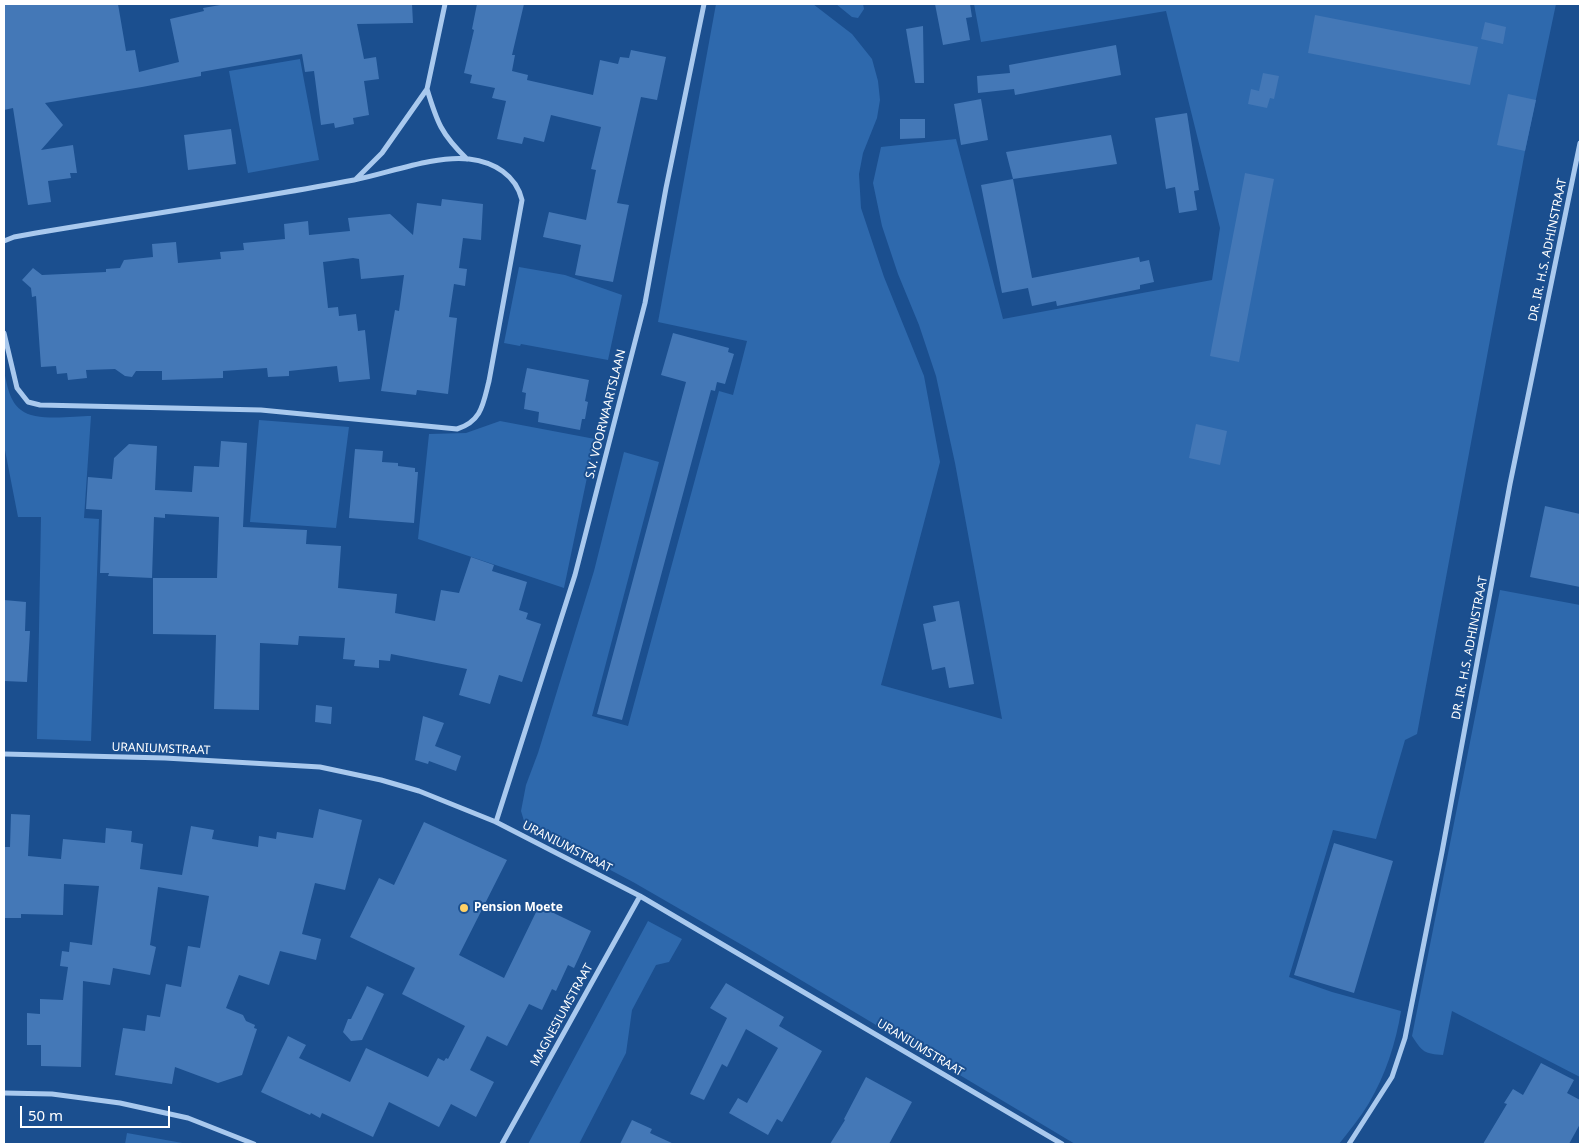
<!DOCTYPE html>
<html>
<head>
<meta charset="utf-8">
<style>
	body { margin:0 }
	#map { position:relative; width:1584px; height:1148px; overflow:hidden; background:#1b4f8f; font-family:"Noto Sans",sans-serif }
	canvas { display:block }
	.frame { position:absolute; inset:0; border:5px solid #fff; pointer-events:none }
	.scale { position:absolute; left:20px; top:1106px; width:150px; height:22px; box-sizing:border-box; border:2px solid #fff; border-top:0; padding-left:6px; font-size:15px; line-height:18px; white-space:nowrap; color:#fff; -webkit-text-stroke:4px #1b4f8f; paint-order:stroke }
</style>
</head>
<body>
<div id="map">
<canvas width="1584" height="1148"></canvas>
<div class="frame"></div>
<div class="scale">50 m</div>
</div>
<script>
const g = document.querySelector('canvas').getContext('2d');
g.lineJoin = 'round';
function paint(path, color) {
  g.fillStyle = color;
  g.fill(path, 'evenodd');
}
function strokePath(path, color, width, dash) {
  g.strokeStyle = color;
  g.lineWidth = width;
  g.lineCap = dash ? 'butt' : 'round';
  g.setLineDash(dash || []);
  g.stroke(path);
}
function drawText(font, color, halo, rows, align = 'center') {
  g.font = font + ' "Noto Sans",sans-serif';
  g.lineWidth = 4;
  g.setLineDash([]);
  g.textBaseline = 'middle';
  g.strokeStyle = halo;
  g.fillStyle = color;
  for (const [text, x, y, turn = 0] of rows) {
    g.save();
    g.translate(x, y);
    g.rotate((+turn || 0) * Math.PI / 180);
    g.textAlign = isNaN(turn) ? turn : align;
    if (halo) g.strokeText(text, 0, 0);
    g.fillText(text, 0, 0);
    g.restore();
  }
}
paint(new Path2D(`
	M 716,4 L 813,4 L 852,34 L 872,59 L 878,81 L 880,100 L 877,118 L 863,153 L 859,174 L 861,208 L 884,277 L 924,376 L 940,462 L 881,685 L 1002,719 L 955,463 L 936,376 L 919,325 L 898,274 L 882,226 L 873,183 L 881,147 L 956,139 L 1003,319 L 1212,280 L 1220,228 L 1166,11 L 981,42 L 974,4 L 1556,4 L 1525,151 L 1417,734 L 1405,740 L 1376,839 L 1333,830 L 1289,977 L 1332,992 L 1401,1011 C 1396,1043 1385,1076 1369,1103 C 1360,1118 1349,1131 1339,1144 L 1075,1144 L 749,949 L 633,882 L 533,829 L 524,821 L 521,811 L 526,785 L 538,753 L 594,571 L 624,452 L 659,462 L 592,716 L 628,726 L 719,391 L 733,395 L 747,341 L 658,322 Z
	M 836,4 L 863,4 L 864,9 L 858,18 L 852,17 Z
	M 300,59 L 319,160 L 248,173 L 229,71 Z
	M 519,267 L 565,275 L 622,295 L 608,360 L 521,344 L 520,346 L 504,343 Z
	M 4,371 C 7,384 9,401 21,410 C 35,422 73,416 91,416 L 84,518 L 99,519 L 91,741 L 37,739 L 41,517 L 18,517 L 4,445 Z
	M 259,420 L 349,427 L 336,528 L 250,522 Z
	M 500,421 L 595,439 L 564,588 L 418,539 L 429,434 L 466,433 Z
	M 1500,590 L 1580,605 L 1580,1077 L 1452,1011 L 1443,1055 C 1425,1054 1422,1052 1412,1036 Z
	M 648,921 L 682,939 L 669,962 L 656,965 L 632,1010 L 626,1053 L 579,1144 L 528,1144 Z
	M 127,1133 L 188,1144 L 125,1144 Z`), '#2e69ad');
paint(new Path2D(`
	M 4,4 L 118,4 L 126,51 L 135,50 L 139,72 L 179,62 L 170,19 L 204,11 L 203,8 L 226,4 L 412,4 L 413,23 L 357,24 L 364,59 L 376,57 L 379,79 L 364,81 L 369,115 L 353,118 L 354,124 L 335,128 L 334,123 L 321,125 L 314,71 L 305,72 L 302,54 L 201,72 L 201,76 L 142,87 L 45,103 L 63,125 L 41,150 L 73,145 L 77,173 L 70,173 L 71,178 L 48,181 L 51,202 L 28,205 L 13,108 L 4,110 Z
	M 477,4 L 524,4 L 512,55 L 515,55 L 512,71 L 528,75 L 527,80 L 593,95 L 600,60 L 618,64 L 620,57 L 629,58 L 631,50 L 666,57 L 657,100 L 641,97 L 617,203 L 629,205 L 613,282 L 575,275 L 581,245 L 543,237 L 549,212 L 586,220 L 596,170 L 591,169 L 601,127 L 551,115 L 544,142 L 524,137 L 522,144 L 497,139 L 506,101 L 492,98 L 495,88 L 470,83 L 472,75 L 464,73 L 474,30 L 472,29 Z
	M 935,4 L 970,4 L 972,17 L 966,18 L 970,40 L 943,45 Z
	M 1315,15 L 1478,47 L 1470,85 L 1308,53 Z
	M 1485,22 L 1506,27 L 1503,44 L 1481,39 Z
	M 923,26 L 924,83 L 915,83 L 906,29 Z
	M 1116,45 L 1121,75 L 1015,95 L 1014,89 L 978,93 L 977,76 L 1010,73 L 1009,65 Z
	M 1263,73 L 1279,76 L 1274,99 L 1270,98 L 1267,108 L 1248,104 L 1251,89 L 1259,91 Z
	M 1508,94 L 1536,100 L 1525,151 L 1497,145 Z
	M 981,99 L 988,140 L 961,145 L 954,104 Z
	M 1187,113 L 1199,190 L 1194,191 L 1197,210 L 1179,213 L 1175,187 L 1166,189 L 1155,118 Z
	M 900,119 L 925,119 L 925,138 L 900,139 Z
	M 231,129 L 236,164 L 188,170 L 184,135 Z
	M 1111,135 L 1117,164 L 1013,179 L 1006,152 Z
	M 1245,173 L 1274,179 L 1239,362 L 1210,356 Z
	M 1013,179 L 1032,278 L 1139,257 L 1140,262 L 1149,260 L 1154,282 L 1140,285 L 1140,289 L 1057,306 L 1056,301 L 1032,306 L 1028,288 L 1002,293 L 981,185 Z
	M 442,199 L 483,204 L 481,240 L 463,238 L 459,268 L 467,269 L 465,286 L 454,284 L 449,317 L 457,318 L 448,394 L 417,390 L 416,395 L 381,391 L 395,310 L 399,311 L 404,275 L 361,279 L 359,259 L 353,258 L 323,262 L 328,308 L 338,307 L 339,316 L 356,314 L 358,331 L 365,330 L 370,379 L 339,382 L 337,366 L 289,371 L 289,376 L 268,377 L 267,368 L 223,371 L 223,378 L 162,380 L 162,371 L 136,371 L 132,377 L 125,376 L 115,369 L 86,370 L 87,378 L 68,380 L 67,373 L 57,374 L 56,366 L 41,367 L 36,296 L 32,297 L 31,288 L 22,280 L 33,268 L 42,275 L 106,272 L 106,269 L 120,268 L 124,260 L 153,257 L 152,244 L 176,242 L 178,263 L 221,259 L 220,252 L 244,250 L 243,243 L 285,239 L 284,224 L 308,221 L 309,235 L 350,231 L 348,218 L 390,214 L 413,235 L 417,203 L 441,206 Z
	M 673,333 L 729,348 L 728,352 L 734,354 L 725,384 L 717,382 L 715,391 L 711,390 L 622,720 L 597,714 L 686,382 L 661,375 Z
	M 527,368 L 589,380 L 585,401 L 588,402 L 585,419 L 582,419 L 580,430 L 538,422 L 539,412 L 524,409 L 526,393 L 522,392 Z
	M 1196,424 L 1227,431 L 1220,465 L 1189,458 Z
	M 221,441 L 247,443 L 243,527 L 307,530 L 306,544 L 341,546 L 338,588 L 397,594 L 395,613 L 435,621 L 441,590 L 459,593 L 471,557 L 494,565 L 492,571 L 527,582 L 519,610 L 528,613 L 526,619 L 541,624 L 522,682 L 499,675 L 490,704 L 459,695 L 467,669 L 391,654 L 390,661 L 379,660 L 379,668 L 354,666 L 355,660 L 343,659 L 345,638 L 299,636 L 298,645 L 260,643 L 259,710 L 214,709 L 216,635 L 153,634 L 153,578 L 217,578 L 219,517 L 165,514 L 165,518 L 154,517 L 152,578 L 108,576 L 109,573 L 100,573 L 102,510 L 86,509 L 88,477 L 112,479 L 114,458 L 129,444 L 157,446 L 155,490 L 192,492 L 194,466 L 219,467 Z
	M 355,449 L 383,451 L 382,462 L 398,463 L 398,466 L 415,468 L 415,472 L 418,472 L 414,523 L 349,518 Z
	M 1545,506 L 1580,514 L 1580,587 L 1530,577 Z
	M 4,600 L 26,602 L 25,631 L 30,631 L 27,682 L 4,681 Z
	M 959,601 L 974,684 L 949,688 L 945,667 L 932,670 L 923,624 L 936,621 L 933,606 Z
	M 316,705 L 332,707 L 331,724 L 315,722 Z
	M 423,716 L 444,723 L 435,746 L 461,756 L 456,771 L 429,761 L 428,764 L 415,760 Z
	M 319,809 L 362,820 L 345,890 L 315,883 L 302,934 L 321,939 L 316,960 L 280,951 L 269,985 L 239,975 L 226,1008 L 243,1015 L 246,1021 L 255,1025 L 254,1028 L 257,1029 L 242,1075 L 218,1083 L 175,1067 L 172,1084 L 115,1075 L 123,1028 L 145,1031 L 147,1015 L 160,1017 L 166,984 L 181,987 L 188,946 L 200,948 L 209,896 L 158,887 L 150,945 L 156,947 L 150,975 L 113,968 L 110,985 L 83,981 L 81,1067 L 41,1066 L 41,1045 L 27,1045 L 27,1013 L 40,1014 L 40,999 L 63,1000 L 68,967 L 60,966 L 62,951 L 69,952 L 70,942 L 92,945 L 99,886 L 64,884 L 63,915 L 21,914 L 21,918 L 4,918 L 4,847 L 10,847 L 11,814 L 30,815 L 28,856 L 61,859 L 63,839 L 105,843 L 106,828 L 132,831 L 131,842 L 143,844 L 140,869 L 182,875 L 191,826 L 214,830 L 212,839 L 258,847 L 259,836 L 276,839 L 277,832 L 313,838 Z
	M 424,822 L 507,860 L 459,955 L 504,978 L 539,906 L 591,931 L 574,968 L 568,965 L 556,991 L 552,989 L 542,1010 L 529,1004 L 507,1046 L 487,1036 L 470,1070 L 494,1082 L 476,1117 L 451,1104 L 439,1127 L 389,1102 L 373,1137 L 322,1113 L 320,1118 L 311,1113 L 310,1115 L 261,1092 L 288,1036 L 306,1045 L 299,1058 L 350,1082 L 366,1048 L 428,1077 L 438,1058 L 444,1061 L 446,1058 L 448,1059 L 465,1026 L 402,994 L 415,968 L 350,937 L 379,878 L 394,885 Z
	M 1334,843 L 1393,861 L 1354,993 L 1294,975 Z
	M 726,983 L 784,1017 L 779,1026 L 822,1051 L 782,1122 L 777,1119 L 768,1135 L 729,1113 L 738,1098 L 747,1103 L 778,1048 L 746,1029 L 727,1067 L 722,1064 L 704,1100 L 690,1094 L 727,1018 L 710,1008 Z
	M 367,986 L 384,994 L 362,1040 L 351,1041 L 343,1032 L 348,1019 L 351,1019 Z
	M 1541,1063 L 1574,1080 L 1567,1093 L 1580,1100 L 1580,1124 L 1569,1144 L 1483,1144 L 1507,1104 L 1504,1103 L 1513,1089 L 1523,1095 Z
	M 866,1077 L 912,1102 L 889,1144 L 830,1144 L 845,1120 L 844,1119 Z
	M 632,1120 L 652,1129 L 650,1133 L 674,1144 L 620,1144 Z`), '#4478b7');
strokePath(new Path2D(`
	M 427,89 C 437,122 441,134 467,159
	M 356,179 L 382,153 L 427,89 L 445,4
	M 4,241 L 14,237 L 36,233 C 142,215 249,200 354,180 C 389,173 435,155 469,159 C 494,162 516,175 522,200 L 489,381 C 483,404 482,421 457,429 L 261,410 L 40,405 L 28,402 L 17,388 L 4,333
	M 4,754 L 165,758 L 320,767 L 381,780 L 419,791 L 496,822 L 640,896 L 1062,1144
	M 496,822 L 575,575 L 645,303 L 666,188 L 704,4
	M 4,1093 L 52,1094 L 120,1103 L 188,1118 L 254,1144
	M 502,1144 L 640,896
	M 1349,1144 L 1392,1077 L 1405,1038 L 1442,852 L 1510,484 L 1580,143`), '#a9c9ee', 5);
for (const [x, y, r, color] of [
	[464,908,5,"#ffd166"]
]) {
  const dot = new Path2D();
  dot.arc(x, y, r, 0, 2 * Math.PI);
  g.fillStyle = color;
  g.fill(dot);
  strokePath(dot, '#1b4f8f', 2);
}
drawText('12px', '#fff', '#1b4f8f', [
	["DR. IR. H.S. ADHINSTRAAT",1548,250,-78],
	["S.V. VOORWAARTSLAAN",606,414,-76],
	["DR. IR. H.S. ADHINSTRAAT",1470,648,-79],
	["URANIUMSTRAAT",161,749,2],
	["URANIUMSTRAAT",567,847,27],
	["MAGNESIUMSTRAAT",562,1015,-61],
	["URANIUMSTRAAT",920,1048,31]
]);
drawText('bold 12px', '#fff', '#1b4f8f', [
	["Pension Moete",474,908]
], 'left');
</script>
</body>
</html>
